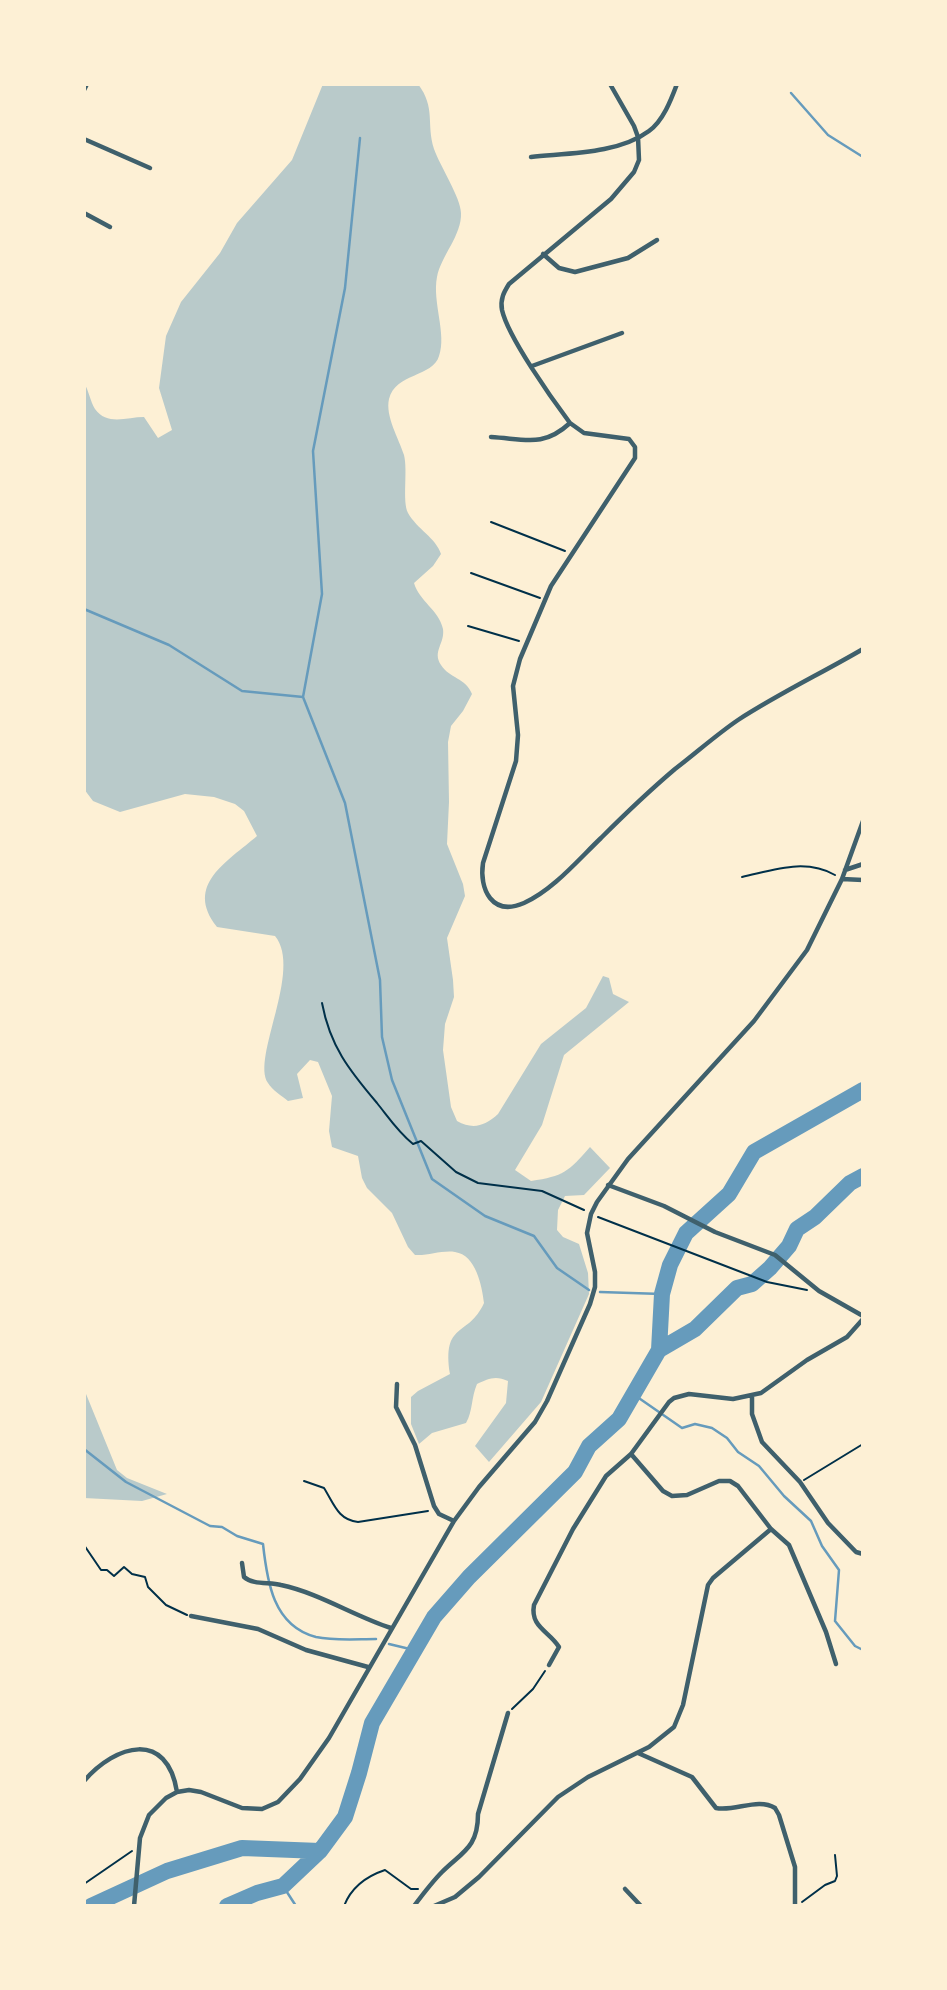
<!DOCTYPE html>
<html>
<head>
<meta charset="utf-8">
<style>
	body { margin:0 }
	#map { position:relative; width:947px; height:1990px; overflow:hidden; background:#fdf0d5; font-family:Raleway,sans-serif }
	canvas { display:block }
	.frame { position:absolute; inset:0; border:86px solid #fdf0d5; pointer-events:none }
</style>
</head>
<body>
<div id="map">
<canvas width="947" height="1990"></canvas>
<div class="frame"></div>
</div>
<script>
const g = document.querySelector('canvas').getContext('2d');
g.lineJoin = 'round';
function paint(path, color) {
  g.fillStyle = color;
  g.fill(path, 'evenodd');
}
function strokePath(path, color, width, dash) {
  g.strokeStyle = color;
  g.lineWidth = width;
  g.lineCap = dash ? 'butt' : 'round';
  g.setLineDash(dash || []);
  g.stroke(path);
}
paint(new Path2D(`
	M 323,84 L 418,84 C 436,108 426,123 434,149 C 440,166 461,198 461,213 C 462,235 441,256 437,277 C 432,302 447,334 439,356 C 433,377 395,373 389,399 C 385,416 399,439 404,455 C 408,471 402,501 408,513 C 417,529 436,538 441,554 L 433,566 L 414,583 C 419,601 439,610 443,629 C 445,644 432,651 441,665 C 449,678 466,678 472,694 L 463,711 L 451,726 L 448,742 L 449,802 L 447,844 L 463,884 L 465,896 L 447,938 L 453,980 L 454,997 L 445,1024 L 443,1050 L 451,1107 L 457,1121 C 473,1130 485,1126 498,1114 L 541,1044 L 586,1008 L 603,976 L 609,978 L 613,994 L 629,1002 L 564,1055 L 542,1125 L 515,1170 L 531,1181 C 564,1176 568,1172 590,1147 L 610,1168 L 584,1195 L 565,1196 L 558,1210 L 557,1230 L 563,1237 L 579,1244 L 588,1273 L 589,1294 L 541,1402 L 489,1462 L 475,1446 L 506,1403 L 508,1381 C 495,1375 488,1379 477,1384 C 471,1398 473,1411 466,1423 L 432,1433 L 419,1444 L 411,1424 L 411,1397 L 418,1391 L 450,1374 C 442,1321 468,1338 484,1303 C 482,1286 476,1255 455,1252 C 442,1250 428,1256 415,1255 L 408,1247 L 392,1213 L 367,1188 L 362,1178 L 358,1156 L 332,1147 L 329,1131 L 332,1096 L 318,1062 L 310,1060 L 297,1074 L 303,1098 L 288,1101 C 282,1096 272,1090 268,1083 C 251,1058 303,970 275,936 L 217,927 C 184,885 227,862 257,836 L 244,811 L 235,804 L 214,797 L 185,794 L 120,812 L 93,801 L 84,789 L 84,383 C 89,391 90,401 95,409 C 107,426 127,417 144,417 L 158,438 L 172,430 L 159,388 L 166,336 L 181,302 L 220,253 L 237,223 L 292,160 Z
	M 84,1389 L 117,1470 L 127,1478 L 167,1494 L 142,1501 L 84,1498 Z`), '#b9caca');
strokePath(new Path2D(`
	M 791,93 L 828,135 L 863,157
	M 360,138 L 345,288 L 313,451 L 322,594 L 303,697 L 345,803 L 380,980 L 382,1037 L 392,1080 L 432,1179 L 485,1216 L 534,1236 L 557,1268 L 589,1290
	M 84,609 L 169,645 L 242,691 L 303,697
	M 600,1292 L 662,1294
	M 633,1394 L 682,1428 L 695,1424 L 712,1428 L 727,1438 L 738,1452 L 759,1466 L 784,1496 L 811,1521 L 822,1546 L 839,1570 L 835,1621 L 855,1646 L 863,1650
	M 84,1449 L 126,1482 L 210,1526 L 222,1527 L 237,1536 L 263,1544 C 267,1581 273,1626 316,1637 C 335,1641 357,1639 376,1639
	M 389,1644 L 414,1650
	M 283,1886 L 296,1906`), '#669bbc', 2.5);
strokePath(new Path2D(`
	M 659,1350 L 695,1329 L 737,1288 L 752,1284 L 770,1268 L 789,1246 L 797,1229 L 815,1217 L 850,1183 L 863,1176
	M 91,1906 L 167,1871 L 242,1848 L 320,1851 L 345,1817 L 359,1773 L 372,1723 L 434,1617 L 469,1577 L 575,1472 L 589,1446 L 619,1419 L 659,1350 L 662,1294 L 670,1265 L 686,1233 L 729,1194 L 754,1152 L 863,1090
	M 227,1906 L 257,1893 L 283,1886 L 320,1851`), '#669bbc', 16);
strokePath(new Path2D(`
	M 491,522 L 565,551
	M 471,573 L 540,598
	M 468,626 L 519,641
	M 742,877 C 774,870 805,858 835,875
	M 322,1003 C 330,1046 349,1070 377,1103 C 389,1118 398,1132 413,1144 L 421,1141 L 456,1172 L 478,1183 L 542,1191 L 584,1210
	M 598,1217 L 767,1282 L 807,1290
	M 804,1480 L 863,1444
	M 304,1481 L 324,1488 C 334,1504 338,1520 358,1522 L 428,1511
	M 84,1545 L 101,1570 L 107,1570 L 114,1576 L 124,1567 L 132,1574 L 145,1577 L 148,1587 L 166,1605 L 187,1615
	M 512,1709 L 533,1689 L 545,1671
	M 84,1884 L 132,1851
	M 802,1902 L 825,1885 L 835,1881 L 837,1876 L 835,1855
	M 344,1906 C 351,1888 367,1876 385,1870 L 411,1889 L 418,1889`), '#003049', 2);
strokePath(new Path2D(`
	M 610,84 L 634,126 L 638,137 L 639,160 L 634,172 L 611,199 L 509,284 C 504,292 500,299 502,310 C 508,337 552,399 570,423 L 584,433 L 629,439 L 635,447 L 635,458 L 551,586 L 520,659 L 513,686 L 518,735 L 516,761 L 483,863 C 479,889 492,917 524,903 C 553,890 578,860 601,838 C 625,814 649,791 675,769 C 696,753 716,735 738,720 C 778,694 822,673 863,649
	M 84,90 L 87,84
	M 84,139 L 150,168
	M 531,157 C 568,153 618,154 649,131 C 663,121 671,100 677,84
	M 84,213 L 110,227
	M 543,254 L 559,268 L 575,272 L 628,258 L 657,240
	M 532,366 L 622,333
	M 491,437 C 525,439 543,448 570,423
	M 845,870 L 863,864
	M 842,879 L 863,880
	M 608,1185 L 664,1206 L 715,1232 L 775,1255 L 819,1291 L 863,1316
	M 397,1384 L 396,1407 L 415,1445 L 434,1506 L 439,1514 L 454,1521
	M 752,1396 L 752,1414 L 762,1442 L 800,1482 L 828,1523 L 856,1552 L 863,1554
	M 631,1454 L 663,1491 L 672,1496 L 687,1495 L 719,1481 L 730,1481 L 738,1486 L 771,1529 L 789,1545 L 826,1632 L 836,1664
	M 242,1563 L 244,1577 C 253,1585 269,1582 281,1585 C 319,1593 354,1616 391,1628
	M 191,1616 L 258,1629 L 306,1650 L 368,1667
	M 549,1665 L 559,1647 C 549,1631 530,1627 534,1605 L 573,1529 L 606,1476 L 631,1454 L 669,1402 L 674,1398 L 689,1394 L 733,1399 L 761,1393 L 807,1360 L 847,1337 L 863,1319
	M 638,1753 L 692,1777 L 716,1808 C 735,1812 758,1797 775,1808 L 779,1815 L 795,1867 L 795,1906
	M 84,1781 C 116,1744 167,1730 177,1792
	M 625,1889 L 641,1906
	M 134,1906 L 140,1838 L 149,1815 L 166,1798 L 177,1792 L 189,1790 L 201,1792 L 242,1808 L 262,1809 L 278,1802 L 300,1779 L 329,1738 L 454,1521 L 479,1487 L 535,1422 L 547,1401 L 590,1304 L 595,1287 L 595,1272 L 587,1233 L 591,1214 L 597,1202 L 628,1159 L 754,1021 L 807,950 L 842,879 L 863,821
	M 414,1906 C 423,1894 432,1882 442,1872 C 462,1852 478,1848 478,1814 L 508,1713
	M 434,1906 L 455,1897 L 479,1877 L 558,1797 L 588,1777 L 649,1747 L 674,1727 L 683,1705 L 708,1585 L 713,1578 L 771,1529`), '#3f606c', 4.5);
</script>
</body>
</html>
